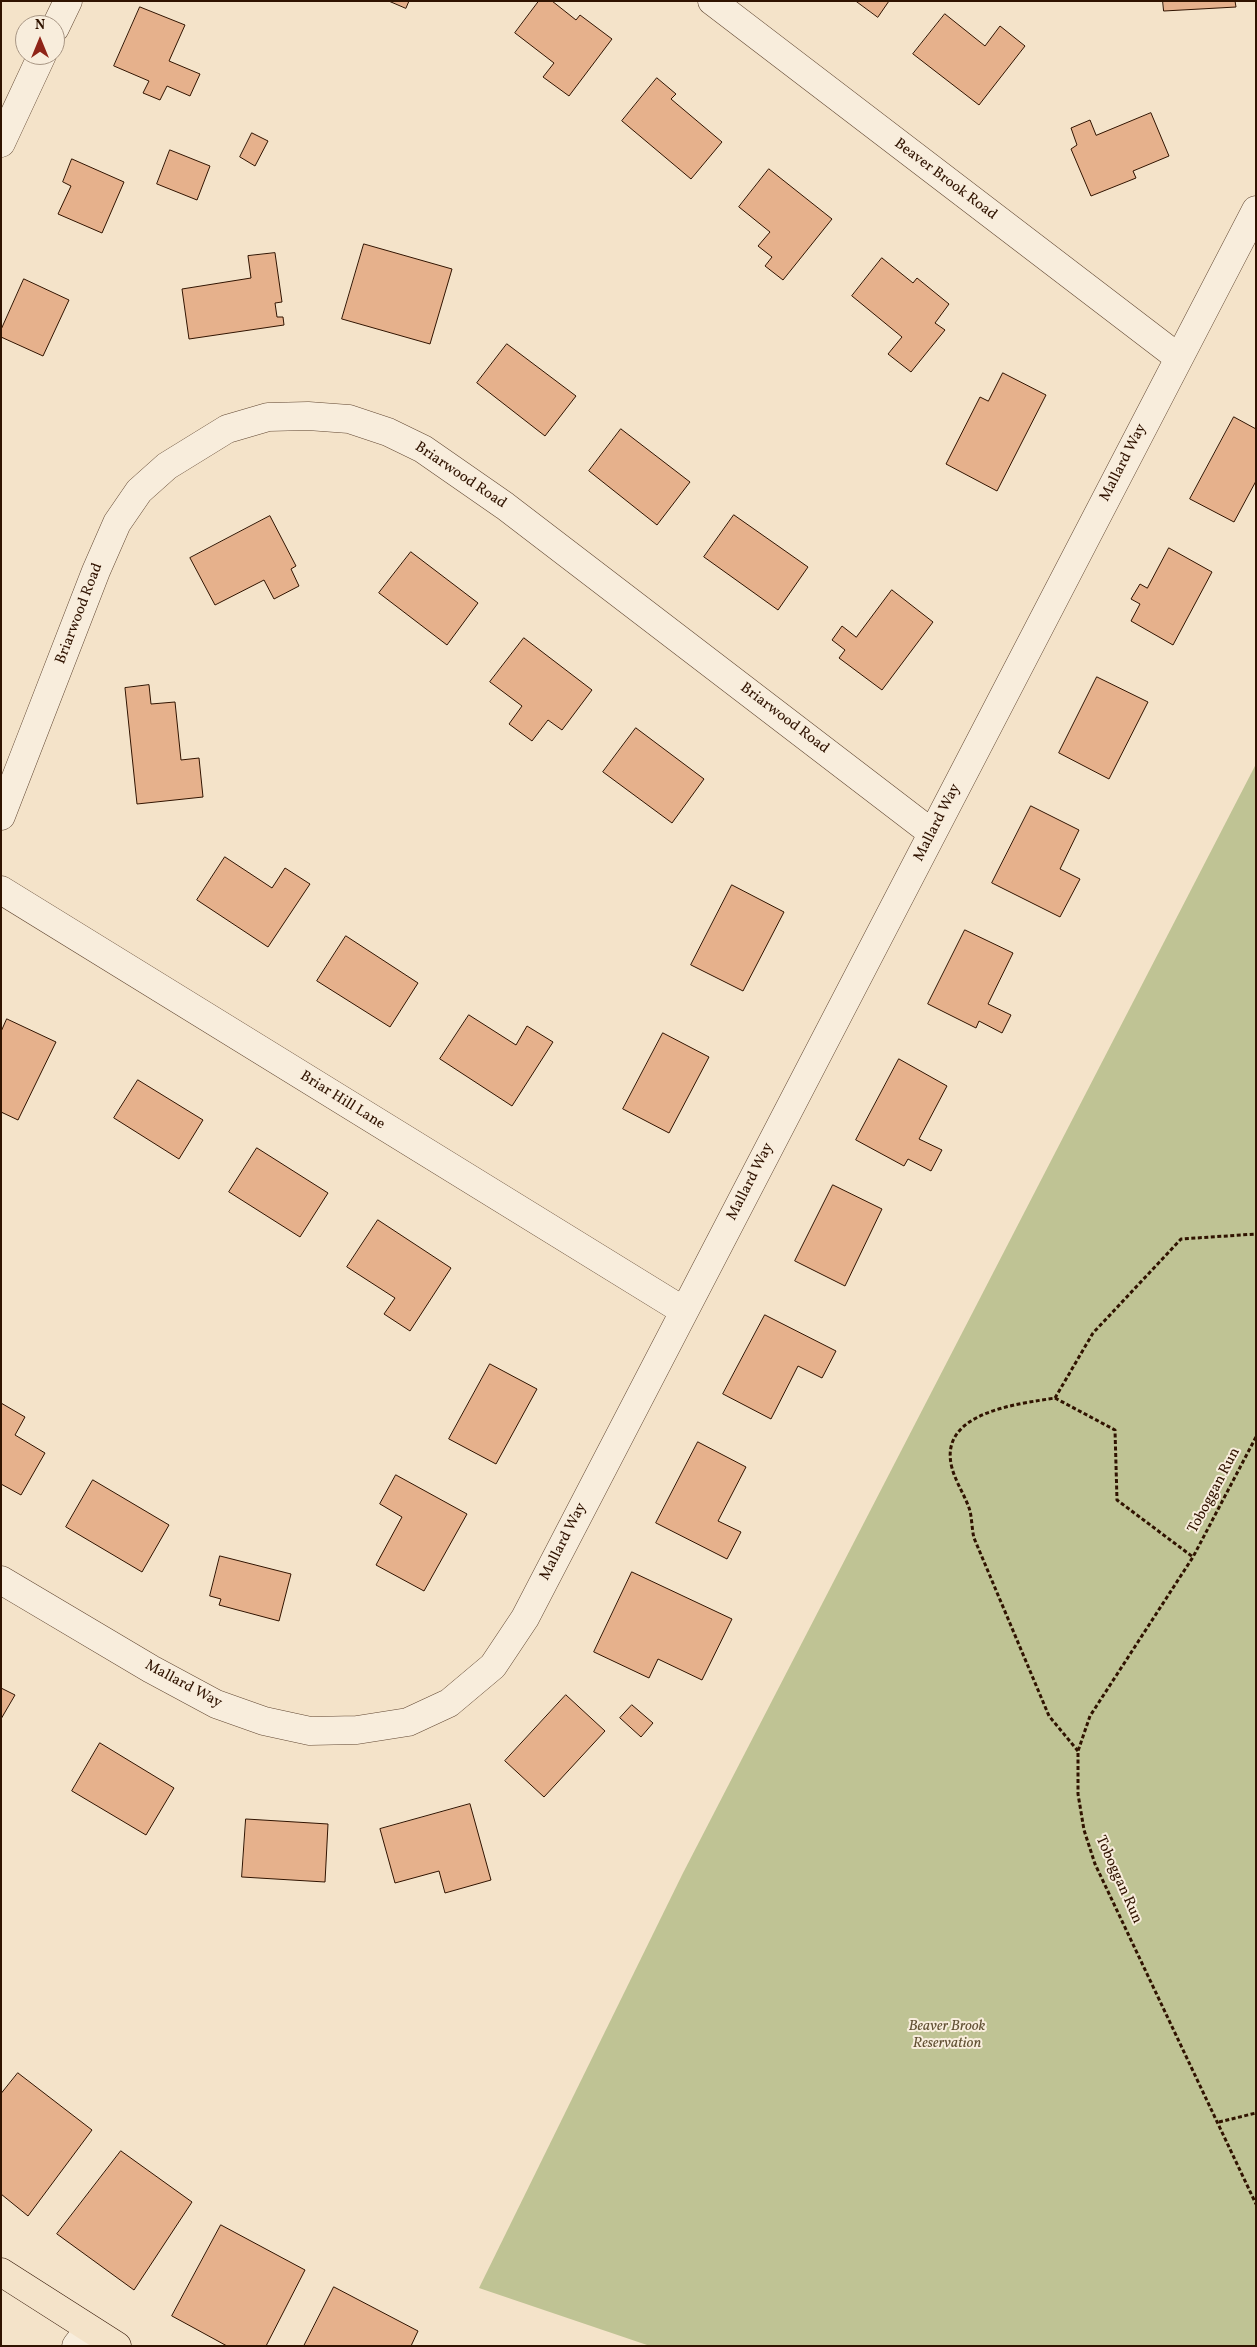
<!DOCTYPE html>
<html>
<head>
<meta charset="utf-8">
<style>
	body { margin:0 }
	#map { position:relative; width:1257px; height:2347px; overflow:hidden; background:#f4e3c9; font-family:Vollkorn,serif }
	canvas { display:block }
	.frame { position:absolute; inset:0; border:2px solid #301300; pointer-events:none }
	.north { position:absolute; left:15px; top:15px; width:50px; height:50px; box-sizing:border-box; background:#f8eddc; border:1px solid #a89684; border-radius:50%; rotate:0deg; font-size:14px; font-weight:700; line-height:20px; text-align:center; color:#301300 }
	.north::after { content:''; display:block; margin:auto; width:18px; height:22px; background:#8f2418; clip-path:polygon(50% 0,100% 100%,50% 72%,0 100%) }
</style>
</head>
<body>
<div id="map">
<canvas width="1257" height="2347"></canvas>
<div class="frame"></div>
<div class="north">N</div>
</div>
<script>
const g = document.querySelector('canvas').getContext('2d');
g.lineJoin = 'round';
function paint(path, color) {
  g.fillStyle = color;
  g.fill(path, 'evenodd');
}
function strokePath(path, color, width, dash) {
  g.strokeStyle = color;
  g.lineWidth = width;
  g.lineCap = dash ? 'butt' : 'round';
  g.setLineDash(dash || []);
  g.stroke(path);
}
function drawText(font, color, halo, rows, align = 'center') {
  g.font = font + ' Vollkorn,serif';
  g.lineWidth = 4;
  g.setLineDash([]);
  g.textBaseline = 'middle';
  g.strokeStyle = halo;
  g.fillStyle = color;
  for (const [text, x, y, turn = 0] of rows) {
    g.save();
    g.translate(x, y);
    g.rotate((+turn || 0) * Math.PI / 180);
    g.textAlign = isNaN(turn) ? turn : align;
    if (halo) g.strokeText(text, 0, 0);
    g.fillText(text, 0, 0);
    g.restore();
  }
}
paint(new Path2D(`
	M 1256,764 L 1256,2346 L 650,2346 L 479,2288 L 683,1873 Z`), '#bfc394');
const building = new Path2D(`
	M 389,1 L 409,1 L 406,8 Z
	M 539,1 L 552,1 L 576,20 L 580,15 L 612,39 L 569,96 L 543,77 L 554,63 L 515,33 Z
	M 856,1 L 889,1 L 878,17 Z
	M 1163,1 L 1235,1 L 1236,7 L 1164,11 Z
	M 140,7 L 185,25 L 169,61 L 200,74 L 190,96 L 167,86 L 160,100 L 143,93 L 149,81 L 114,66 Z
	M 945,14 L 985,46 L 1000,26 L 1025,46 L 979,105 L 913,54 Z
	M 657,78 L 676,94 L 671,99 L 722,142 L 691,179 L 622,121 Z
	M 1151,113 L 1169,156 L 1133,171 L 1136,178 L 1091,196 L 1071,149 L 1077,145 L 1071,128 L 1090,120 L 1096,135 Z
	M 252,133 L 268,141 L 255,166 L 240,157 Z
	M 170,150 L 210,166 L 197,200 L 157,184 Z
	M 72,159 L 124,182 L 102,233 L 58,214 L 71,186 L 63,182 Z
	M 769,169 L 832,219 L 783,280 L 765,266 L 772,257 L 758,246 L 770,232 L 739,207 Z
	M 364,244 L 452,269 L 430,344 L 342,319 Z
	M 275,253 L 282,302 L 275,303 L 277,317 L 283,317 L 284,325 L 189,339 L 182,289 L 251,278 L 248,256 Z
	M 882,258 L 913,283 L 917,278 L 949,304 L 935,323 L 945,330 L 911,372 L 888,354 L 902,337 L 852,296 Z
	M 24,279 L 69,300 L 43,356 L 1,337 L 1,330 Z
	M 507,344 L 576,396 L 545,436 L 477,383 Z
	M 1003,373 L 1046,395 L 997,491 L 946,464 L 980,397 L 988,401 Z
	M 1234,417 L 1256,429 L 1256,481 L 1234,522 L 1190,499 Z
	M 621,429 L 690,482 L 657,525 L 589,471 Z
	M 734,515 L 808,567 L 778,610 L 704,557 Z
	M 270,516 L 296,566 L 291,569 L 299,586 L 274,599 L 264,580 L 215,605 L 190,558 Z
	M 1169,548 L 1212,572 L 1173,645 L 1131,621 L 1140,604 L 1131,599 L 1140,584 L 1147,588 Z
	M 411,552 L 478,603 L 447,645 L 379,593 Z
	M 892,590 L 933,622 L 882,690 L 839,658 L 845,650 L 832,640 L 842,626 L 856,637 Z
	M 524,638 L 592,690 L 562,730 L 548,720 L 532,741 L 509,724 L 522,706 L 490,682 Z
	M 1097,677 L 1148,702 L 1109,779 L 1059,753 Z
	M 149,685 L 151,704 L 175,702 L 181,760 L 199,758 L 203,797 L 137,804 L 125,688 Z
	M 636,728 L 704,779 L 672,823 L 603,772 Z
	M 1031,806 L 1079,830 L 1060,869 L 1080,879 L 1060,917 L 992,883 Z
	M 225,857 L 272,888 L 285,868 L 310,884 L 268,947 L 197,900 Z
	M 732,885 L 784,912 L 743,991 L 691,965 Z
	M 965,930 L 1013,953 L 988,1004 L 1011,1015 L 1002,1033 L 979,1021 L 976,1028 L 928,1004 Z
	M 346,936 L 418,983 L 390,1027 L 317,981 Z
	M 469,1015 L 516,1045 L 527,1026 L 553,1042 L 512,1106 L 440,1059 Z
	M 7,1019 L 56,1042 L 18,1120 L 1,1112 L 1,1032 Z
	M 663,1033 L 709,1057 L 669,1133 L 623,1109 Z
	M 899,1059 L 947,1086 L 919,1139 L 942,1150 L 931,1171 L 908,1159 L 904,1166 L 856,1140 Z
	M 138,1080 L 203,1120 L 179,1159 L 114,1118 Z
	M 257,1148 L 328,1193 L 300,1237 L 229,1192 Z
	M 833,1185 L 882,1209 L 845,1286 L 795,1261 Z
	M 378,1220 L 451,1268 L 410,1331 L 384,1314 L 395,1298 L 347,1267 Z
	M 765,1315 L 836,1351 L 822,1378 L 798,1366 L 771,1419 L 723,1394 Z
	M 490,1364 L 537,1389 L 496,1464 L 449,1439 Z
	M 1,1403 L 25,1417 L 15,1435 L 45,1453 L 21,1495 L 1,1484 Z
	M 698,1442 L 746,1467 L 718,1521 L 741,1532 L 727,1559 L 656,1523 Z
	M 396,1475 L 467,1514 L 424,1591 L 376,1565 L 402,1517 L 380,1504 Z
	M 93,1480 L 169,1525 L 142,1572 L 66,1527 Z
	M 220,1556 L 291,1574 L 279,1621 L 219,1605 L 221,1599 L 210,1596 Z
	M 632,1572 L 732,1619 L 702,1680 L 658,1659 L 649,1678 L 594,1652 Z
	M 1,1688 L 15,1695 L 1,1719 Z
	M 566,1695 L 605,1731 L 544,1797 L 505,1761 Z
	M 632,1705 L 653,1723 L 641,1737 L 620,1718 Z
	M 100,1743 L 174,1788 L 146,1835 L 72,1791 Z
	M 470,1804 L 491,1880 L 445,1893 L 439,1871 L 395,1883 L 380,1829 Z
	M 246,1819 L 328,1824 L 325,1882 L 242,1877 Z
	M 18,2073 L 92,2130 L 28,2216 L 1,2194 L 1,2094 Z
	M 121,2151 L 192,2202 L 134,2290 L 57,2234 Z
	M 221,2225 L 305,2270 L 266,2346 L 227,2346 L 172,2316 Z
	M 334,2287 L 418,2331 L 411,2346 L 304,2346 Z`);
paint(building, '#e6b18c');
strokePath(building, '#301300', 1);
const minor = new Path2D(`
	M 712,1 L 1179,358
	M 55,28 L 68,1
	M 1,143 L 42,55
	M 1,816 L 96,571 L 117,523 L 139,491 L 167,466 L 227,429 L 268,417 L 308,416 L 349,419 L 388,432 L 423,449 L 505,506 L 932,833
	M 1,890 L 684,1311
	M 1,1580 L 151,1669 L 216,1704 L 264,1721 L 310,1731 L 357,1730 L 408,1722 L 449,1703 L 493,1666 L 525,1618 L 1256,210
	M 76,2346 L 89,2329`);
const major = new Path2D(`
	M 1,2272 L 117,2346`);
strokePath(minor, '#614732', 29);
strokePath(major, '#301300', 29);
strokePath(new Path2D(`
	M 1055,1398 L 1115,1430 L 1117,1500 L 1193,1557
	M 1256,1437 L 1193,1557 L 1090,1716 L 1078,1751 L 1078,1794 L 1084,1830 L 1095,1864 L 1256,2204
	M 1078,1751 L 1049,1716 L 974,1538 C 972,1530 972,1520 970,1511 C 966,1497 956,1483 952,1468 C 937,1412 1018,1404 1055,1398 L 1093,1333 L 1181,1239 L 1256,1234
	M 1219,2122 L 1256,2113`), '#301300', 3, [4, 2.5]);
strokePath(minor, '#f8eddc', 28);
strokePath(major, '#f4e3c9', 28);
drawText('15px', '#301300', '#f8eddc', [
	["Beaver Brook Road",945,180,37],
	["Mallard Way",1124,463,-63],
	["Briarwood Road",460,476,34],
	["Briarwood Road",80,614,-69],
	["Briarwood Road",784,719,37],
	["Mallard Way",938,823,-63],
	["Briar Hill Lane",342,1101,32],
	["Mallard Way",751,1182,-63],
	["Toboggan Run",1215,1491,-62],
	["Mallard Way",564,1542,-63],
	["Mallard Way",183,1685,28],
	["Toboggan Run",1118,1880,66]
]);
drawText('italic 15px', '#625134', '#f8eddc', [
	["Beaver Brook",947,2027],
	["Reservation",947,2044]
]);
</script>
</body>
</html>
